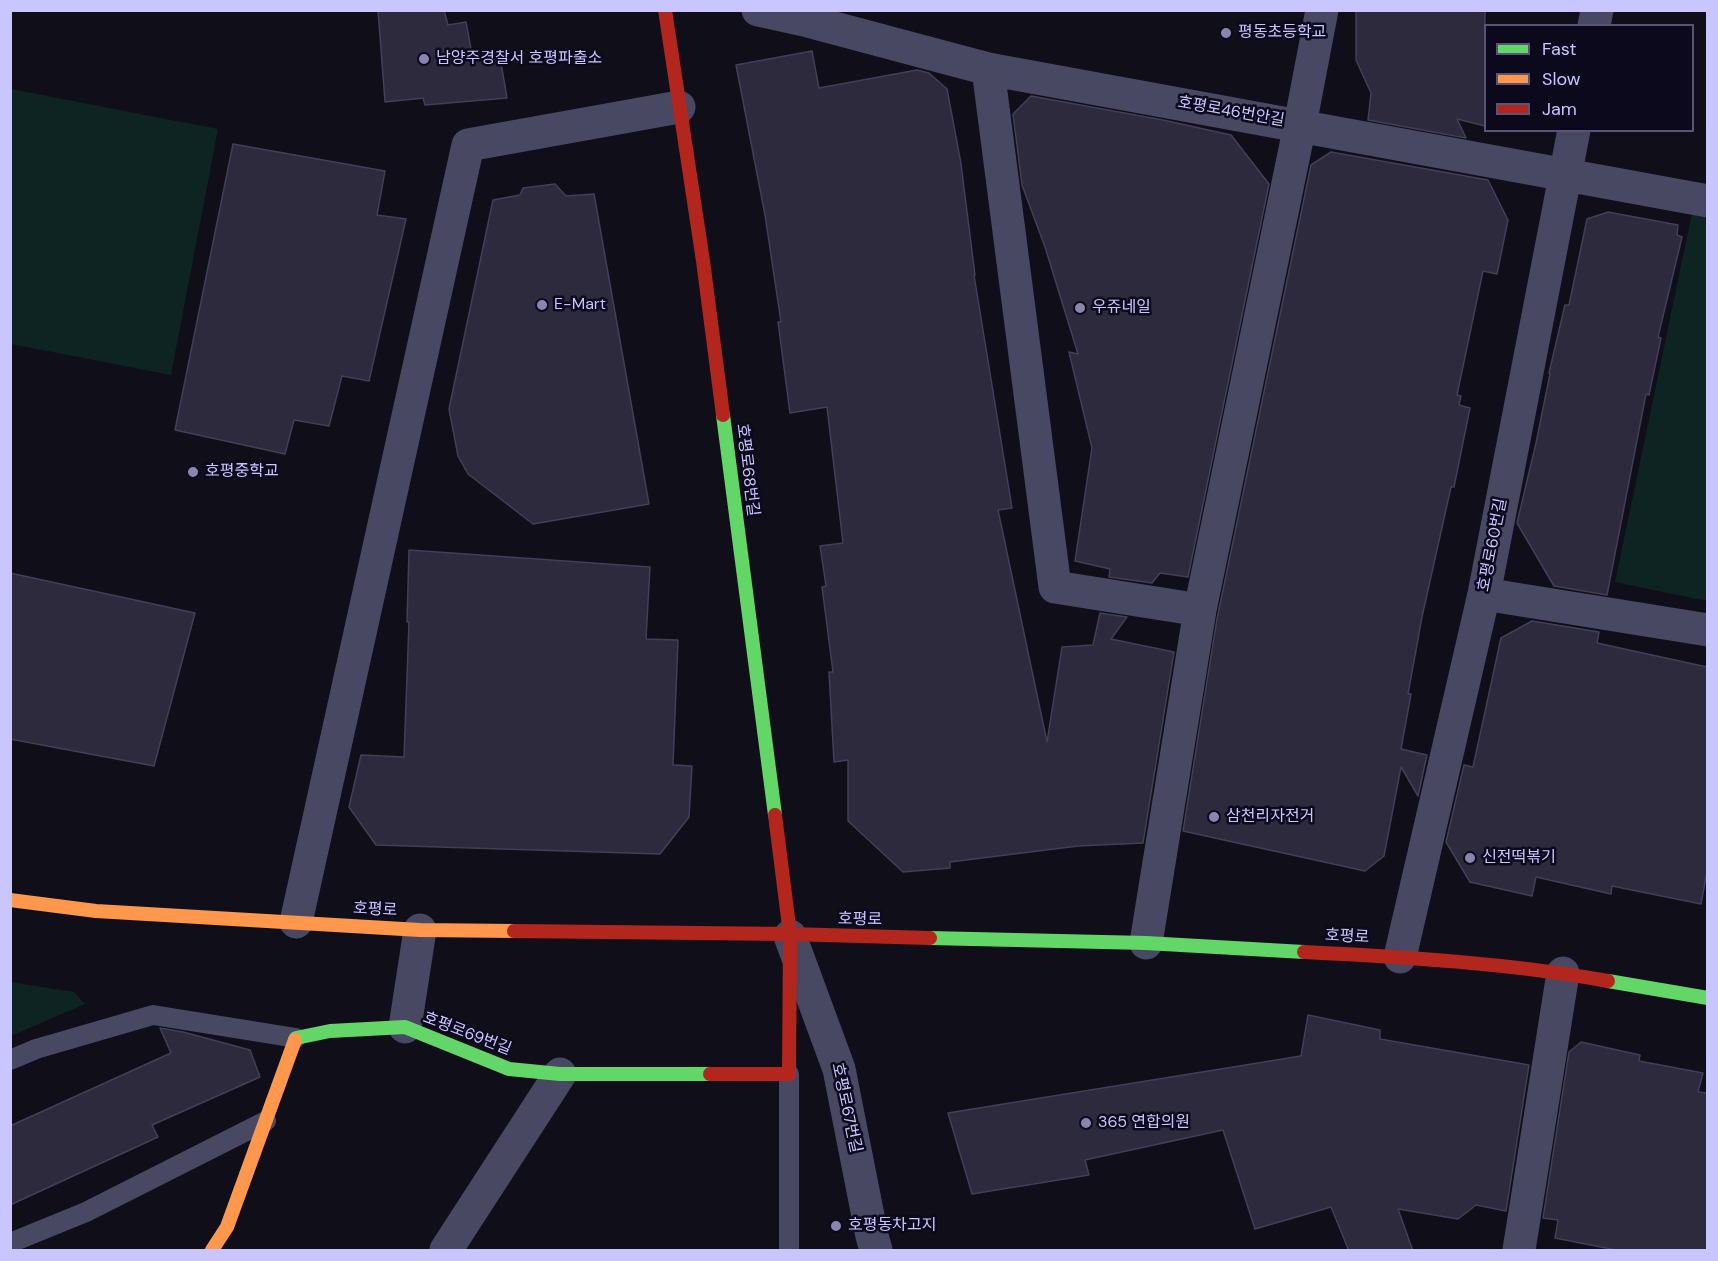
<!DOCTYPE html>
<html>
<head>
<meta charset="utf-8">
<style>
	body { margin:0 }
	#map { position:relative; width:1718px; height:1261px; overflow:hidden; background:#100e18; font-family:"DM Sans",sans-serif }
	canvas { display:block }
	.frame { position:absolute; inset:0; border:12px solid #c9c5ff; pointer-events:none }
	.legend { position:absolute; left:1484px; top:24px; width:210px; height:108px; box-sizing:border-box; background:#0c091d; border:2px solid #585477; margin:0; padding:8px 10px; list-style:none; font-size:18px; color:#c9c5ff }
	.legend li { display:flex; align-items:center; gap:12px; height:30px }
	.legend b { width:30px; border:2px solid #585477 }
</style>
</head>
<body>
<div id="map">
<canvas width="1718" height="1261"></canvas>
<div class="frame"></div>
<ul class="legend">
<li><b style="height:8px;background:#63d668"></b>Fast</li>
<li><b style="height:8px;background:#ff974d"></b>Slow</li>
<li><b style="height:8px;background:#b3261e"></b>Jam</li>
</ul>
</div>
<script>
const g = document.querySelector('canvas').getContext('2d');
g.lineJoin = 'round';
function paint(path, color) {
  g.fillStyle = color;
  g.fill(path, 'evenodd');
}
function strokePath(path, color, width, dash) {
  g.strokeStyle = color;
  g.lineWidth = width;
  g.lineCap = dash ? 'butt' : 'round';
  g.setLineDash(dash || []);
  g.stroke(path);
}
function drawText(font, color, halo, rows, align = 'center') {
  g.font = font + ' "DM Sans","Noto Sans KR",sans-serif';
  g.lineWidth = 5;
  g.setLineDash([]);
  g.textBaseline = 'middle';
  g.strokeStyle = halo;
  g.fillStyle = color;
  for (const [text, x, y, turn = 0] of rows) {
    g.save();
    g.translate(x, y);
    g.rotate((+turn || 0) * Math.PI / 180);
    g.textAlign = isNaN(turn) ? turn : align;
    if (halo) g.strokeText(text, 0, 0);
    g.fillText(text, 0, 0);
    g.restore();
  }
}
paint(new Path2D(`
	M 11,89 L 218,129 L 171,375 L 11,344 Z
	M 1692,213 L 1707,216 L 1707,601 L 1615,582 Z
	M 11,982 L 74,992 L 85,1004 L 11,1036 Z`), '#0d2423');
const building = new Path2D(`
	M 378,10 L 444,10 L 448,25 L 466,22 L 473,60 L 500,57 L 507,98 L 425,105 L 423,98 L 385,102 Z
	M 1356,10 L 1485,10 L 1485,126 L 1457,119 L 1466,138 L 1368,120 L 1371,93 L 1356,60 Z
	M 812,51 L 819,88 L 917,70 L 929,73 L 947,89 L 961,164 L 975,275 L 974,275 L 1012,508 L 998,510 L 1047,742 L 1062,647 L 1093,645 L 1100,613 L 1127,617 L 1111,639 L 1174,652 L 1143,843 L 1078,846 L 950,862 L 950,868 L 903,872 L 848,821 L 848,760 L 834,762 L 829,672 L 833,672 L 822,587 L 826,586 L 820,546 L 843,543 L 827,407 L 790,413 L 778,322 L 781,322 L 765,215 L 736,65 Z
	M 1031,96 L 1163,120 L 1231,135 L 1269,184 L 1188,577 L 1160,573 L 1152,583 L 1109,577 L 1110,569 L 1075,561 L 1092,448 L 1069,352 L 1078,354 L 1045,247 L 1022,185 L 1013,114 Z
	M 233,144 L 385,171 L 377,215 L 406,219 L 369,381 L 342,376 L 329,426 L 294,420 L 285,454 L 175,430 Z
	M 1331,152 L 1488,180 L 1508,220 L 1497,274 L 1483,271 L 1457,395 L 1461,396 L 1459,405 L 1470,408 L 1454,487 L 1451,487 L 1422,617 L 1408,694 L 1411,694 L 1401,749 L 1427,755 L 1418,796 L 1401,767 L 1384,856 L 1365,871 L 1183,831 L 1217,619 L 1311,165 Z
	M 555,184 L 566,196 L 594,194 L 649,504 L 533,524 L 468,474 L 458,456 L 449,409 L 493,200 L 520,195 L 523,188 Z
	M 1608,212 L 1678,225 L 1677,235 L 1682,237 L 1658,337 L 1661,338 L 1649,395 L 1646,394 L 1607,595 L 1554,586 L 1517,523 L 1536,443 L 1550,374 L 1549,373 L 1565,305 L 1569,305 L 1587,219 Z
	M 409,550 L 650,567 L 646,639 L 678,640 L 673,765 L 692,766 L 689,817 L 660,854 L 376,845 L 349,807 L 361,755 L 404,757 L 409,622 L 407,622 Z
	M 10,573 L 195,613 L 154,766 L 10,739 Z
	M 1532,621 L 1599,632 L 1597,643 L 1707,667 L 1707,871 L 1701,904 L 1612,886 L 1611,894 L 1536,877 L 1532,896 L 1470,882 L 1446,842 L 1464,765 L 1473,767 L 1501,638 Z
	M 1308,1015 L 1380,1030 L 1380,1039 L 1529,1065 L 1506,1211 L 1476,1205 L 1458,1219 L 1398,1209 L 1413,1251 L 1349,1251 L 1331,1207 L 1255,1229 L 1223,1130 L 1085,1160 L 1089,1175 L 972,1194 L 948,1113 L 1301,1056 Z
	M 160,1028 L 183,1032 L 250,1050 L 260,1077 L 152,1125 L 158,1137 L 10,1205 L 10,1126 L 171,1053 Z
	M 1581,1042 L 1640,1055 L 1639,1061 L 1703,1073 L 1698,1092 L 1707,1093 L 1707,1251 L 1621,1251 L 1555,1238 L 1558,1220 L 1543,1218 L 1569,1052 Z`);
paint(building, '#2c2a3c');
strokePath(building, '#423f58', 1.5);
strokePath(new Path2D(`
	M 10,1060 L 36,1049 L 153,1015 L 296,1038
	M 789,1074 L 789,1250
	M 10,1243 L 86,1212 L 266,1121`), '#484863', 20);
strokePath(new Path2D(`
	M 758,10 L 808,21 L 988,69 L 1708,201
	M 1594,26 L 1597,10
	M 988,69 L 1055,587 L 1200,610
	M 1484,594 L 1708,630
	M 296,922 L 468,145 L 679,107
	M 790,936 L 839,1069 L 872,1236 L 876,1250
	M 1146,943 L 1200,610 L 1300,125 L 1322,10
	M 1400,957 L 1484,594 L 1574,130
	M 405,1027 L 420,930
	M 446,1250 L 560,1074
	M 1519,1250 L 1563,973`), '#484863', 33);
strokePath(new Path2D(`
	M 723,415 L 775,815
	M 930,938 L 1146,943 L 1304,952
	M 1608,981 L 1708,998
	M 295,1040 L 296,1038 L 330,1031 L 405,1027 L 509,1069 L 560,1074 L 710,1074`), '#63d668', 14);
strokePath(new Path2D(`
	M 10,900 L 96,911 L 420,930 L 514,931
	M 212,1250 L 227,1227 L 295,1040`), '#ff974d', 14);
strokePath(new Path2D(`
	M 665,10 L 703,261 L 723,415
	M 514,931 L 790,934 L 930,938
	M 1304,952 C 1405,957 1508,963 1608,981
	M 710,1074 L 789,1074 L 790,934 L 775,815`), '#b3261e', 14);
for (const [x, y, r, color] of [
	[1226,33,6,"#8885ae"],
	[424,59,6,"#8885ae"],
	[542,305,6,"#8885ae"],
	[1080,308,6,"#8885ae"],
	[193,472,6,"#8885ae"],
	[1214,817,6,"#8885ae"],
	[1470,858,6,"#8885ae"],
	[1086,1123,6,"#8885ae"],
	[836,1226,6,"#8885ae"]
]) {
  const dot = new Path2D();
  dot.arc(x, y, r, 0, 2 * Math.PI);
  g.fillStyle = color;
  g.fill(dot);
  strokePath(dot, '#0c091d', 2);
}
drawText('16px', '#c9c5ff', '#0c091d', [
	["평동초등학교",1238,33],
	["남양주경찰서 호평파출소",436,59],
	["E-Mart",554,305],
	["우쥬네일",1092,308],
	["호평중학교",205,472],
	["삼천리자전거",1226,817],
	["신전떡볶기",1482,858],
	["365 연합의원",1098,1123],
	["호평동차고지",848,1226]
], 'left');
drawText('16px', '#c9c5ff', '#0c091d', [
	["호평로46번안길",1231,112,10],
	["호평로68번길",747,470,83],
	["호평로60번길",1493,545,-79],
	["호평로",375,910,3],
	["호평로",860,920,1],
	["호평로",1347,937,3],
	["호평로69번길",467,1034,21],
	["호평로67번길",846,1108,78]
]);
</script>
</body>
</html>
